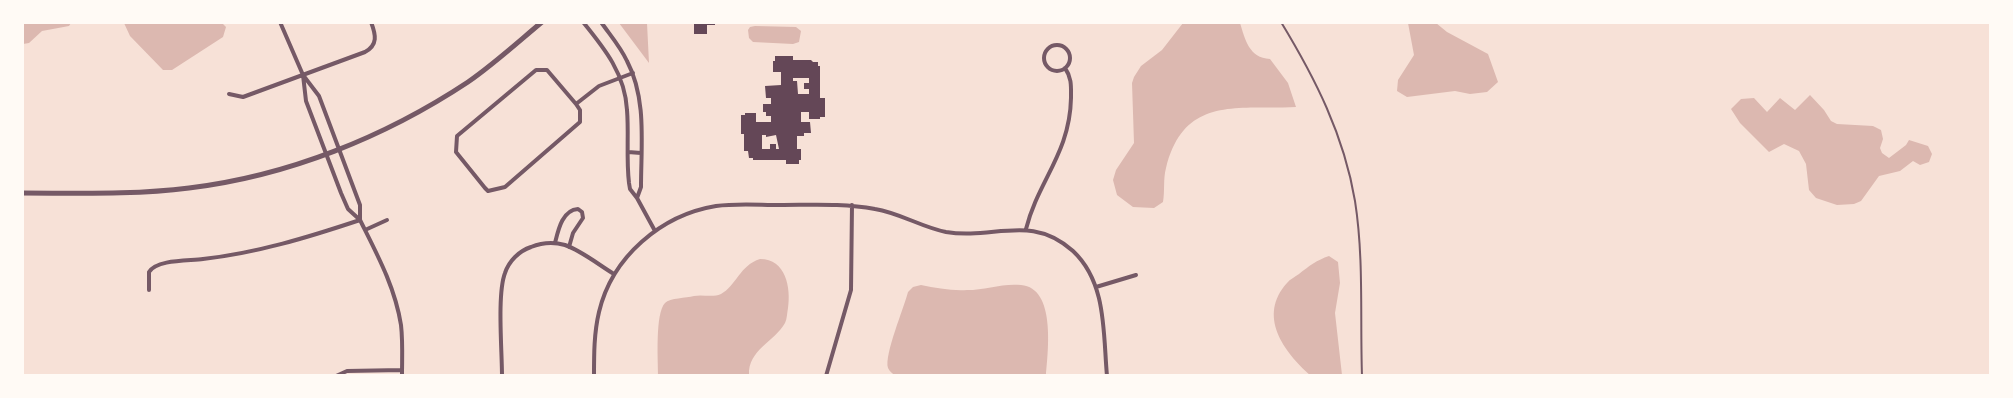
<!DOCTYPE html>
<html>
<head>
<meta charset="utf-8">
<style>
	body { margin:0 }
	#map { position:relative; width:2013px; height:398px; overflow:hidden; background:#f7e1d7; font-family:Montserrat,sans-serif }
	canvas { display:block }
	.frame { position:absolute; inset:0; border:24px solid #fffaf5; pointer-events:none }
</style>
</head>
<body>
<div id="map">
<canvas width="2013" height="398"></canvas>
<div class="frame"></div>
</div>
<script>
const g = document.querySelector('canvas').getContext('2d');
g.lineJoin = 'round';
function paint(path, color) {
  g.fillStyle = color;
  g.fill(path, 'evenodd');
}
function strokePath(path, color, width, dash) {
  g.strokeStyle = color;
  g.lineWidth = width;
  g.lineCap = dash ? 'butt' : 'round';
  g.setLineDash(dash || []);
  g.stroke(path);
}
paint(new Path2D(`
	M 23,22 L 71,22 L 71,23 L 69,26 L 42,31 L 29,43 L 23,44 Z
	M 222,23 L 226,27 L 223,37 L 172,70 L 163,70 L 130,36 L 124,23 Z
	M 619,23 L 647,23 L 649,63 Z
	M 1183,23 L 1240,23 C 1245,39 1249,58 1270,59 L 1288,83 L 1296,107 C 1238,110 1184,95 1166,168 C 1163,179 1165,191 1163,202 L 1154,208 L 1133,207 L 1117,195 L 1113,180 L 1116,170 L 1134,143 L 1132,83 L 1134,77 L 1141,66 L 1162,50 Z
	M 1408,23 L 1436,23 L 1447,32 L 1488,54 L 1498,82 L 1487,92 L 1470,94 L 1455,91 L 1407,97 L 1397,91 L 1398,80 L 1414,55 Z
	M 755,26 L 796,27 L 801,31 L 799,42 L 793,44 L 753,42 L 749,38 L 748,30 L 750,27 Z
	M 1810,95 L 1824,110 L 1831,121 L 1837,124 L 1873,126 L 1881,130 L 1883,139 L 1880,148 L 1882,153 L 1889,158 L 1906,145 L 1909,140 L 1928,146 L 1932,154 L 1929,162 L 1920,165 L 1913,161 L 1900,171 L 1879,176 L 1861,201 L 1854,204 L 1837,205 L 1816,198 L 1809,190 L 1806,164 L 1799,151 L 1784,144 L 1769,152 L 1740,123 L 1731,109 L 1741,99 L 1754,98 L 1767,112 L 1780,98 L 1795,110 Z
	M 1329,256 L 1338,262 L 1340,283 L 1335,313 L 1342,375 L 1310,375 C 1284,352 1257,316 1287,283 C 1290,279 1295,277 1299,274 C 1309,266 1317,260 1329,256 Z
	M 760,259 C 786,259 791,288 788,308 C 787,313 787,319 785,323 C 774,342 748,350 749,375 L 658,375 C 658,361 655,313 665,303 C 670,298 686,298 694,296 C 703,294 712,298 721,294 C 736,286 740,265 760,259 Z
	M 921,285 C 936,288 952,291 967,290 C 985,290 1003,283 1021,285 C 1056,288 1048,351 1046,375 L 896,376 C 893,374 890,372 888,368 C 884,355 904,308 908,292 L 913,287 Z`), '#dcb8b0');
paint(new Path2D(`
	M 660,22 L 693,22 L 693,24 L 660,24 Z
	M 694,22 L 715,22 L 715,25 L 707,25 L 707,34 L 694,34 Z
	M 775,56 L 793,56 L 793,60 L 811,60 L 813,62 L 818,62 L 818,66 L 820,66 L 820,98 L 825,98 L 825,117 L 820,117 L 820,119 L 809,119 L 809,112 L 801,112 L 801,122 L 810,122 L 811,133 L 804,133 L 804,136 L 797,136 L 797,149 L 801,149 L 801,160 L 799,160 L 799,164 L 786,164 L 786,160 L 753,160 L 753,158 L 749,158 L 748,151 L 744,151 L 744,134 L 741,134 L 741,115 L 745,115 L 745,113 L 756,113 L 756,122 L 771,122 L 771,116 L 766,116 L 766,112 L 763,112 L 763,104 L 771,104 L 771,98 L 766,98 L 765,86 L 781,85 L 781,72 L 773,72 L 773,61 L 775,61 ZM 793,78 L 809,78 L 809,83 L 804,83 L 804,89 L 809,89 L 809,94 L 798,94 L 797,81 L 793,81 ZM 762,135 L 766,135 L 766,137 L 776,135 L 779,149 L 776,149 L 776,144 L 770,144 L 770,149 L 762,149 Z`), '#644757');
strokePath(new Path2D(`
	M 1281,22 C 1315,78 1344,135 1355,201 C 1364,258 1360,318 1362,376`), '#755966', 2);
strokePath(new Path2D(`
	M 280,22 L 303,75
	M 583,22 C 605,49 625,74 627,110 C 629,134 626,158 629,183 L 630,189 L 637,198 L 641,187 C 641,145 647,99 627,61 C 620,46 610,35 601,22
	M1044 58a13 13 0 1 1 26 0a13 13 0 1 1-26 0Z
	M 536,70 L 547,70 L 576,104 L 580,110 L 580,122 L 505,187 L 488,191 L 485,188 L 456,152 L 457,136 Z
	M 303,75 L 319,96 L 360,205 L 360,220 L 348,209 L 341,193 L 306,101 Z
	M 229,94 L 243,97 L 365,52 C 378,45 376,35 371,22
	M 576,104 L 599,86 L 633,73
	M 628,152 L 641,153
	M 637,198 L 655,231
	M 1026,229 C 1038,181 1070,153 1071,98 C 1071,87 1072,78 1065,68
	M 365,230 L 387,220
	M 555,243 C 558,231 562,210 578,209 L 582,212 L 583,218 L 573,233 L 569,247
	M 1096,287 L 1136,275
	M 149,290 L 149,272 C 157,259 190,261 203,259 C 257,253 309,237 360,220 C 377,254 395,287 401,325 C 403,342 402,359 402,376
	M 336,376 L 347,371 L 402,370
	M 502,376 C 502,350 497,294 505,273 C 509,261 519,251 531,247 C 541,243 554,242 565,245 C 582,251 599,265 614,274
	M 594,376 C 594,354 594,333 599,312 C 612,257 661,215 716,206 C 737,203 759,205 780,205 C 812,205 843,203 875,209 C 900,213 921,227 946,232 C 994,240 1031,213 1073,251 C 1107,283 1103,333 1107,376
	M 826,376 L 851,290 L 852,205`), '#755966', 4);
strokePath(new Path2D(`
	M 22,193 C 78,193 134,195 189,188 C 288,176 385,137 468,82 C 494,64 518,42 542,22`), '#755966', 5);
</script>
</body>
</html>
